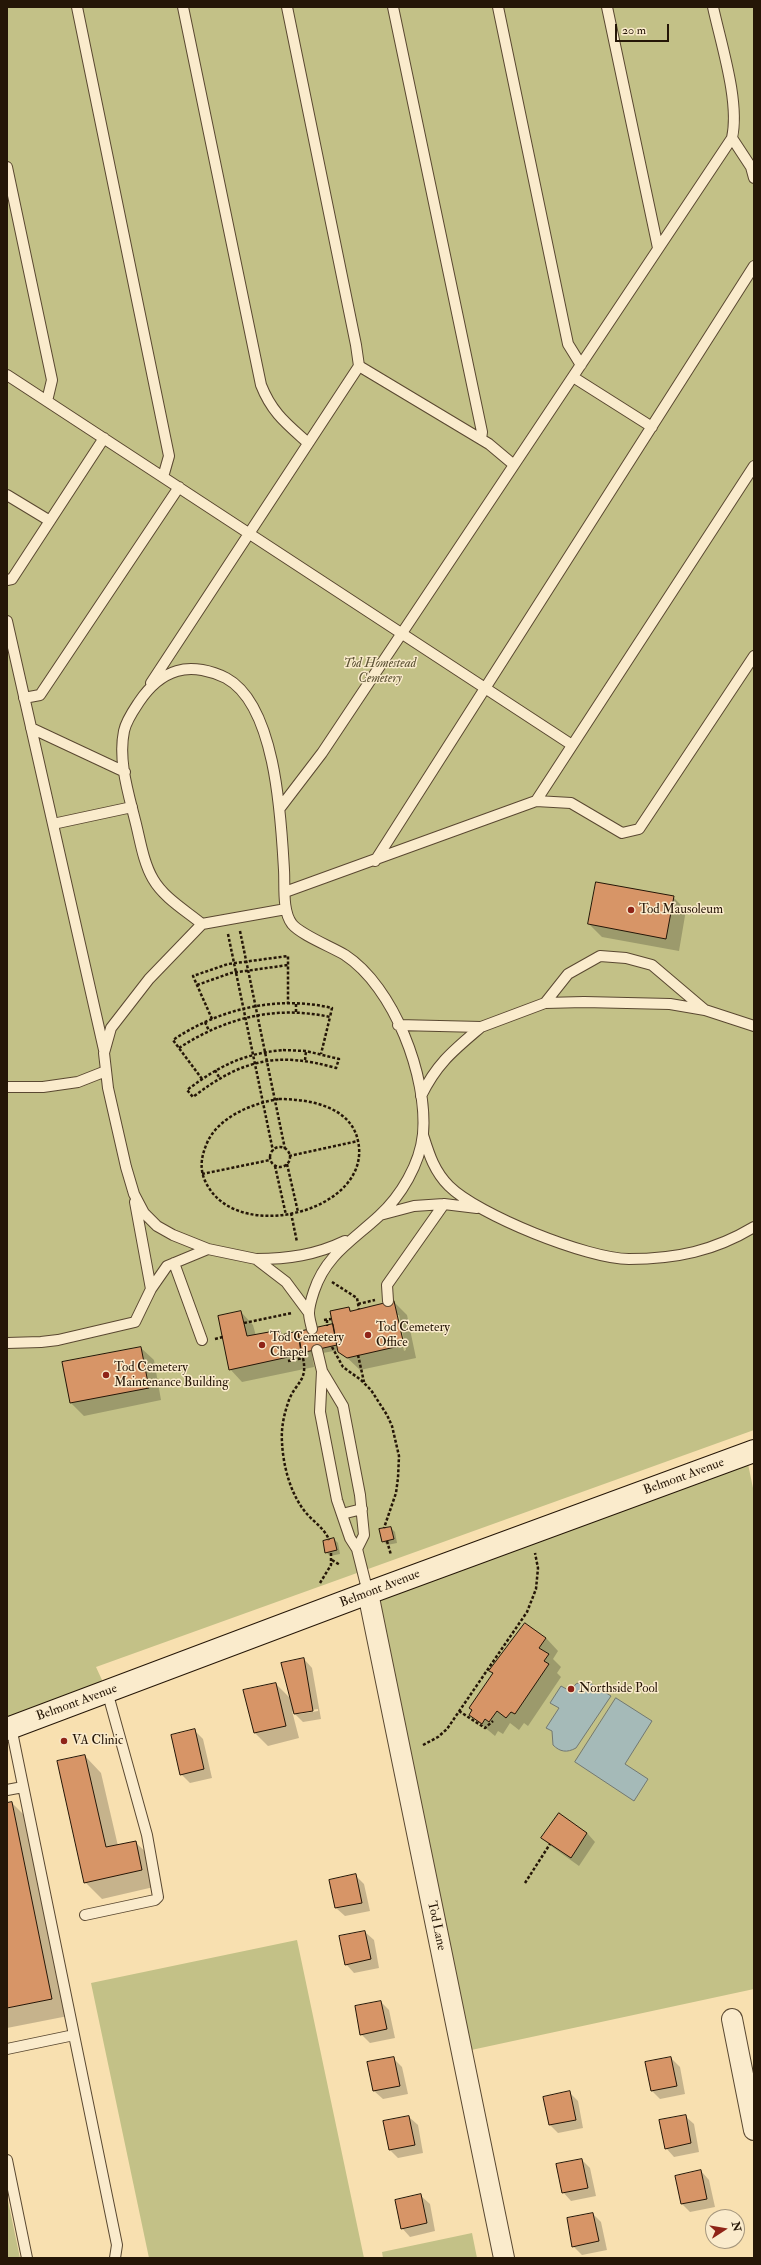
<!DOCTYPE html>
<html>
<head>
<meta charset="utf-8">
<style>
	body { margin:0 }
	#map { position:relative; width:761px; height:2265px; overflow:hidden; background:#f8e0b0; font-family:"IM FELL Double Pica",serif }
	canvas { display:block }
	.frame { position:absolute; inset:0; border:8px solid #251607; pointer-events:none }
	.north { position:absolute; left:705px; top:2209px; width:40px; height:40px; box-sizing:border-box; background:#faebcc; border:1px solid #a5967d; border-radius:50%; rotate:78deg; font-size:11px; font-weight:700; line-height:16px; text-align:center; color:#251607 }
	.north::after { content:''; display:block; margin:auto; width:14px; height:18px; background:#8f2418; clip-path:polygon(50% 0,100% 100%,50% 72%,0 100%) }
	.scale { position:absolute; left:615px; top:24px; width:54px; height:18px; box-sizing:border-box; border:2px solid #251607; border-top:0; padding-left:5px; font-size:12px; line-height:14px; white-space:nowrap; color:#251607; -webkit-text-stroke:3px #faebcc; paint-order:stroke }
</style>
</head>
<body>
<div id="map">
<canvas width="761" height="2265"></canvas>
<div class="frame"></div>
<div class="north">N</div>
<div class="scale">20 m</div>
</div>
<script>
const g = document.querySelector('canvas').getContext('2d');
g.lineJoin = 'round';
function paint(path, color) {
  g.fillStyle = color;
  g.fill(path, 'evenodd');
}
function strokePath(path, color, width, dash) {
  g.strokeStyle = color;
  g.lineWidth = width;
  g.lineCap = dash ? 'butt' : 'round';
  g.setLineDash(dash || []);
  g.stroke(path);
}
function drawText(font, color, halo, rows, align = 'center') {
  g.font = font + ' "IM FELL Double Pica",serif';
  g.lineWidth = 3;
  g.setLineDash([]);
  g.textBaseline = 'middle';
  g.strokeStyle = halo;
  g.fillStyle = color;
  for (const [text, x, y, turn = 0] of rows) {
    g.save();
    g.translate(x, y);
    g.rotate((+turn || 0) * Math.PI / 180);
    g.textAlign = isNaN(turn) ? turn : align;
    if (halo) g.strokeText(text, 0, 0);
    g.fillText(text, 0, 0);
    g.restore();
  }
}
paint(new Path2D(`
	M 7,7 L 754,7 L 754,1430 L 96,1667 L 107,1691 L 7,1729 Z
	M 746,1454 L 754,1493 L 754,1989 L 462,2052 L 368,1593 Z
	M 297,1940 L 364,2258 L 149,2258 L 91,1983 Z
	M 7,2196 L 20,2258 L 7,2258 Z
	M 472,2233 L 477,2258 L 383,2258 L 382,2252 Z`), '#c3c187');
const water = new Path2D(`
	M 583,1682 L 592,1684 L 611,1696 L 576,1748 C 567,1753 560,1752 553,1745 L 552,1731 L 546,1728 L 559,1708 L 550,1703 L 561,1686 L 570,1691 L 576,1684 Z
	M 616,1698 L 652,1721 L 625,1764 L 648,1779 L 634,1801 L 575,1762 Z`);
paint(water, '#a5bab8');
strokePath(water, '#727871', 1);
paint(new Path2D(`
	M 673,897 L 686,910 L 679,951 L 602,937 L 589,924 Z
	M 394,1302 L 407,1315 L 416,1358 L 360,1370 L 339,1350 L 312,1355 L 314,1367 L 242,1382 L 230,1369 L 241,1312 L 253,1325 L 256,1336 L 280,1331 L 284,1335 L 334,1325 L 349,1308 L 352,1311 ZM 397,1315 L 399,1315 L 406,1350 L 404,1351 Z
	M 141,1348 L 154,1360 L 161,1400 L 84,1416 L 71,1403 L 63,1363 Z
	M 391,1528 L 395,1532 L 397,1543 L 387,1545 L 383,1541 Z
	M 334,1539 L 338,1543 L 340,1554 L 330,1556 L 326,1552 Z
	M 546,1638 L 558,1651 L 553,1659 L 561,1667 L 557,1673 L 561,1677 L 528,1726 L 524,1723 L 519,1730 L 510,1723 L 503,1734 L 498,1731 L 495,1736 L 470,1715 L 493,1674 L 491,1671 Z
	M 304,1659 L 312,1668 L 321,1719 L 303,1722 L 292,1711 L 299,1738 L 268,1746 L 255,1733 L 245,1691 L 276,1684 L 291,1699 ZM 318,1709 L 318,1711 L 299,1714 L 299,1712 Z
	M 195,1731 L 203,1739 L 212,1778 L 190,1783 L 181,1774 Z
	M 85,1756 L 101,1773 L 118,1846 L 135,1842 L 152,1858 L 158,1886 L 102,1899 L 85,1882 Z
	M 12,1803 L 29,1820 L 68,2016 L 7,2028 L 7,1804 Z
	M 559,1814 L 587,1833 L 595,1842 L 579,1866 L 551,1846 L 543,1838 Z
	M 355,1875 L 364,1884 L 370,1911 L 345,1916 L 336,1908 Z
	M 365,1932 L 374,1940 L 379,1968 L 354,1973 L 346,1964 Z
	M 381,2002 L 389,2010 L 395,2038 L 370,2043 L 361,2034 Z
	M 393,2058 L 402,2067 L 408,2094 L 383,2099 L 374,2091 Z
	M 671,2058 L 680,2067 L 685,2094 L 660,2099 L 652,2091 Z
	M 569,2092 L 578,2101 L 583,2128 L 558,2133 L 550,2125 Z
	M 685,2116 L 694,2124 L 699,2152 L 674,2157 L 666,2148 Z
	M 409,2117 L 418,2125 L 423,2153 L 398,2158 L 389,2149 Z
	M 582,2160 L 590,2168 L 596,2196 L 571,2201 L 563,2192 Z
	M 701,2171 L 709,2180 L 715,2207 L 690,2212 L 682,2204 Z
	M 421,2196 L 430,2204 L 435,2231 L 410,2237 L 402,2228 Z
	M 593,2214 L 601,2222 L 607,2250 L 582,2255 L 573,2246 Z`), '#0003');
const building = new Path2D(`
	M 596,882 L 674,896 L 666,939 L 588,924 Z
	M 394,1301 L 404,1345 L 347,1358 L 338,1352 L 330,1311 L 349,1307 L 350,1311 Z
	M 241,1311 L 247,1336 L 280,1330 L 281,1335 L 298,1331 L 302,1354 L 229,1370 L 218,1316 Z
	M 333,1324 L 337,1345 L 301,1353 L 298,1332 Z
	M 141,1347 L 149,1388 L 70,1403 L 62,1362 Z
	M 391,1527 L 394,1539 L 382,1542 L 379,1529 Z
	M 334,1538 L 337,1550 L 325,1553 L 323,1541 Z
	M 525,1623 L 546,1638 L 539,1648 L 549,1654 L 544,1661 L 549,1664 L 515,1714 L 511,1712 L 506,1718 L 497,1711 L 489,1722 L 485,1719 L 482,1724 L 469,1715 L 472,1710 L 469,1708 L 493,1673 L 489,1671 Z
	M 304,1658 L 313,1711 L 294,1714 L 281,1663 Z
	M 276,1683 L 286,1726 L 254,1733 L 243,1690 Z
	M 195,1729 L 204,1769 L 180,1775 L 171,1735 Z
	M 85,1755 L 106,1847 L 136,1841 L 142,1870 L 84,1883 L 57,1761 Z
	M 12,1802 L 52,1999 L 7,2008 L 7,1803 Z
	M 559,1813 L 587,1833 L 571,1858 L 541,1838 Z
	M 356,1874 L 362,1903 L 335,1908 L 329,1880 Z
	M 365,1931 L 371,1959 L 345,1965 L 339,1936 Z
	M 381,2001 L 387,2029 L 360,2035 L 355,2006 Z
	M 394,2057 L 400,2086 L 373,2091 L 367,2062 Z
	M 671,2057 L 677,2086 L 651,2091 L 645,2062 Z
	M 570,2091 L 576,2120 L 549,2125 L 543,2097 Z
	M 686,2115 L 691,2143 L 665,2149 L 659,2120 Z
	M 409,2116 L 415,2145 L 389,2150 L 383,2121 Z
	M 582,2159 L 588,2188 L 562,2193 L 556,2164 Z
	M 701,2170 L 707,2199 L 681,2204 L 675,2176 Z
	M 421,2194 L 427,2223 L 401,2229 L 395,2200 Z
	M 593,2213 L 599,2241 L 572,2247 L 567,2218 Z`);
paint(building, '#d79567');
strokePath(building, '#251607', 1);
const service = new Path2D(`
	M 77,7 L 169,456 L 163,477
	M 183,7 L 261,385 C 272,413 287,424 308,443
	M 393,7 L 482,432 L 481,439
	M 498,7 L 568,344 L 581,365
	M 607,7 L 658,248
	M 732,138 L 751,167 L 754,178
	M 7,167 L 52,380 L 47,401
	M 359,366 L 489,444 L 514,465
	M 7,375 L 572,745
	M 573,377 L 652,427
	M 7,495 L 50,521
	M 7,580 L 12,579 L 104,438
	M 7,621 L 104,1050
	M 151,683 L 359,366 L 356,345 L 287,7
	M 24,698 L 40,695 L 179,487
	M 31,728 L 125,772
	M 536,801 L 754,466
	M 280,808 L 322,753 L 732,138 C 740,102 721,44 713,7
	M 53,824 L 132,807
	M 375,861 L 754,266
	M 285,892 L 536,801 L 571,803 L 622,833 L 639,829 L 754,656
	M 286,909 L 202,924 L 149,979 L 111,1028 L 104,1053 L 108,1088 L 126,1167 L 134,1194 L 144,1213 L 157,1226 L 173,1235 L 208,1249 L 256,1259 L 286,1282 L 309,1313
	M 202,924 C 185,910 164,898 153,879 C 143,862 140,839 135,820 C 128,792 118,760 124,731 C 126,721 133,711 139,702 C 149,687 160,676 177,671 C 193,666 212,671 226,678 C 276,705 281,818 284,870 C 285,886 282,911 292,924 C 301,935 332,947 345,955 C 394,987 428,1077 423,1134 C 420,1164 401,1196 379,1216 C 352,1241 326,1255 314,1291 C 312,1297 309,1306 309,1313 C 309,1318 311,1324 312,1329
	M 545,1003 L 568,974 L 600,956 L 626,958 L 652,965 L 705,1010
	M 398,1025 L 481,1027 L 545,1003 L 584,1002 L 670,1004 L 705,1010 L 754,1026
	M 7,1087 L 43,1087 L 78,1082 L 106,1071
	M 421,1096 C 437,1063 454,1050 481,1027
	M 423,1135 C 429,1154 434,1171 449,1186 C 478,1215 588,1259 629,1259 C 676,1259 714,1251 754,1227
	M 135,1202 L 151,1289
	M 380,1215 L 414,1206 L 444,1204 L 477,1208
	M 256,1259 C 288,1259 316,1255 345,1241
	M 174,1263 L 202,1340
	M 388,1301 L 387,1285 L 444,1204
	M 7,1343 L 41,1342 L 58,1340 L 135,1322 L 151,1289 L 167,1266 L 208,1249
	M 317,1350 L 322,1371 L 320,1412 L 337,1500 L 350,1538 L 357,1549 L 368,1593
	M 322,1371 L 343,1406 L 360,1495 L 364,1535 L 357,1549
	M 342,1514 L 362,1509
	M 11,1727 L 117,2245 L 115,2258
	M 7,1790 L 23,1787
	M 85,1915 L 155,1900 L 158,1897 L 147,1835 L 107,1691
	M 7,2049 L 74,2035
	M 7,2160 L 27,2258`);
const minor = new Path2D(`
	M 368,1593 L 504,2258
	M 732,2019 L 754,2130`);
const secondary = new Path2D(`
	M 7,1729 L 368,1593 L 754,1451`);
strokePath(service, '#5a4831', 12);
strokePath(minor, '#5a4831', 22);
strokePath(secondary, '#251607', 24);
strokePath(new Path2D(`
	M 240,931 L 285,1149
	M 228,934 L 273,1151
	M 197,985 L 231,973 L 288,965
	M 296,1004 L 296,1013
	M 212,1019 L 193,976 L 228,964 L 288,956 L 288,1004
	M 205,1022 L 209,1031
	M 179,1048 C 225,1018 275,1005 330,1017 L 321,1054
	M 283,1050 L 306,1051 L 339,1059 L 336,1068 C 277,1051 241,1060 193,1097 L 187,1090 C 219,1066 242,1054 283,1050 Z
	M 305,1060 L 306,1051
	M 215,1070 L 219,1077
	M 202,1079 L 173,1040 C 219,1009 277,995 332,1008 L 330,1017
	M 279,1099 C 308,1099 351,1106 358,1141 C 373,1209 244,1244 209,1188 C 199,1173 200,1159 207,1143 C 218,1117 253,1103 279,1099 Z
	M270 1157a10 10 0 1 1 20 0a10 10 0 1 1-20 0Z
	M 289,1156 L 358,1141
	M 287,1164 L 298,1212
	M 275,1166 L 286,1215
	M 202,1174 L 270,1160
	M 291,1213 L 297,1242
	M 332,1282 L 357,1298 L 359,1309
	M 358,1304 L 375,1300
	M 324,1320 L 331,1319
	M 327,1320 L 327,1326
	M 244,1323 L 292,1313
	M 215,1339 L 223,1337
	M 332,1347 L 343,1367 L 361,1380 L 371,1390 L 387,1415 L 392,1426 L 399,1456 L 398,1478 L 396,1493 L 384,1528
	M 358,1355 L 364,1382
	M 303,1358 C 308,1381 296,1382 289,1400 C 284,1414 281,1428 282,1442 C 283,1466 291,1496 307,1514 C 314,1522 325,1529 329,1540
	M 288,1361 L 303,1358
	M 387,1541 L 391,1555
	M 332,1560 L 340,1565
	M 320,1583 L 331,1565 L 331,1552
	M 459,1711 L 485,1728 L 493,1721
	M 423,1745 L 438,1737 L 447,1729 L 527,1612 L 536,1589 L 538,1568 L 535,1553
	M 525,1883 L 550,1844`), '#251607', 2.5, [3, 2]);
strokePath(service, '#faebcc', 10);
strokePath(minor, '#faebcc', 20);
strokePath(secondary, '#faebcc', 22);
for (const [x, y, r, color] of [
	[631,910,4,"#8f2418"],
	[368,1335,4,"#8f2418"],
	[262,1345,4,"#8f2418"],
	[106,1375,4,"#8f2418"],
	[571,1689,4,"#8f2418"],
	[64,1741,4,"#8f2418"]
]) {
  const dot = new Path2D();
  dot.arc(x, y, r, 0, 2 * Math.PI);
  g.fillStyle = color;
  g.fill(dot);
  strokePath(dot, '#faebcc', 1.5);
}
drawText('italic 13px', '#5c5234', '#faebcc', [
	["Tod Homestead",380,664],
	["Cemetery",380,679]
]);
drawText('13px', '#251607', '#faebcc', [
	["Tod Mausoleum",639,910],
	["Tod Cemetery",376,1328],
	["Office",376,1343],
	["Tod Cemetery",270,1338],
	["Chapel",270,1353],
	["Tod Cemetery",114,1368],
	["Maintenance Building",114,1383],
	["Northside Pool",579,1689],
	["VA Clinic",72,1741]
], 'left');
drawText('13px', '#251607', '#faebcc', [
	["Belmont Avenue",684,1477,-20],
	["Belmont Avenue",380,1589,-21],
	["Belmont Avenue",77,1703,-20],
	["Tod Lane",436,1926,78]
]);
</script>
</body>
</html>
